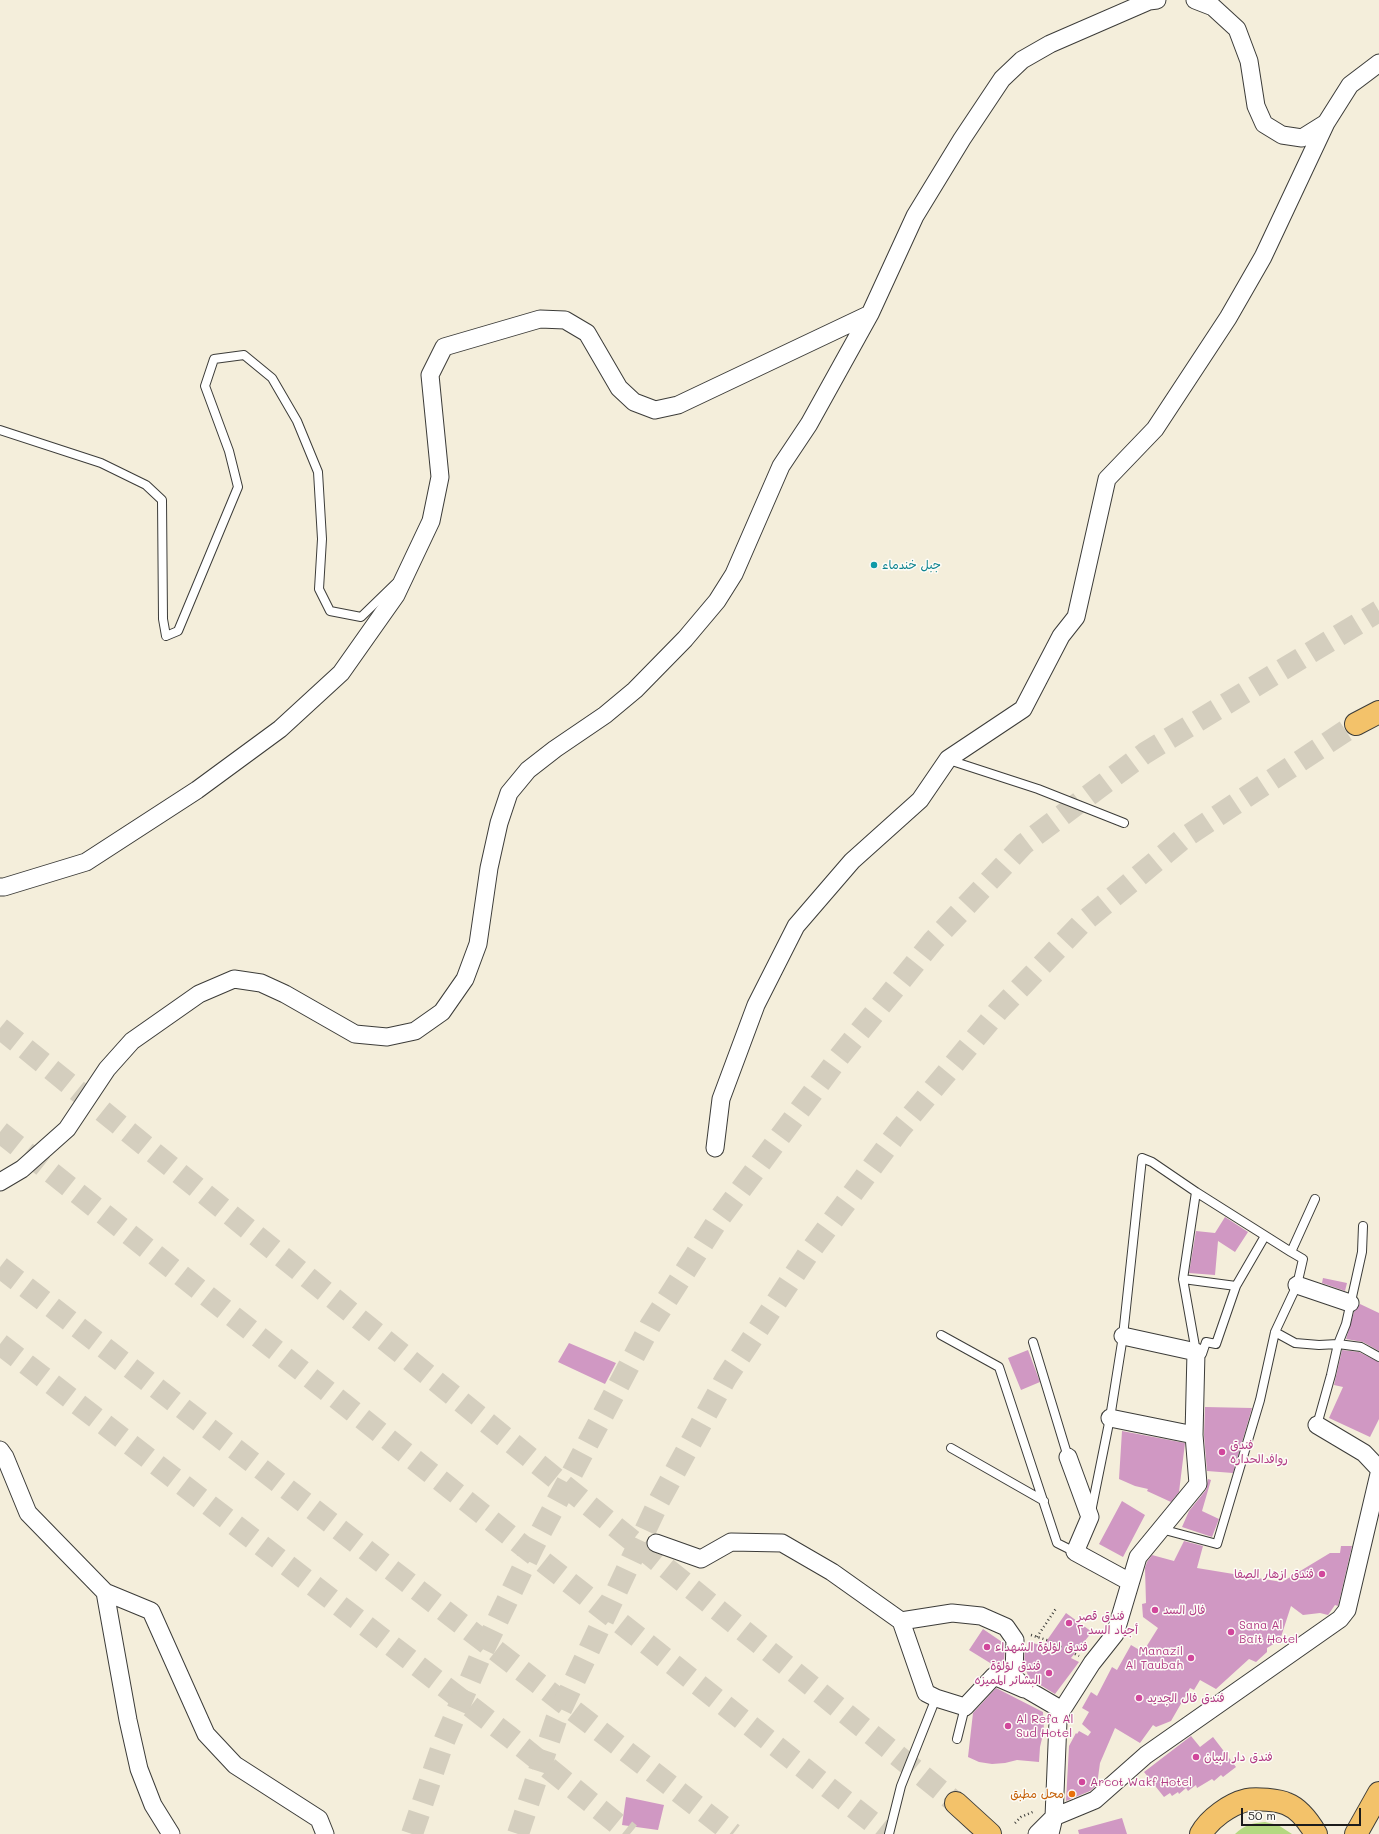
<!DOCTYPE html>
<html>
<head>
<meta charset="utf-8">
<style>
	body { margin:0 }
	#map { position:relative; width:1379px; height:1834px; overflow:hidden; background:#f4eedb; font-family:Mali,sans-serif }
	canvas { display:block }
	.scale { position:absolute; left:1241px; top:1808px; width:120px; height:18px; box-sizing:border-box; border:2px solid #1c1c1c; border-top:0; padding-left:5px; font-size:12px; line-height:14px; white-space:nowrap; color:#1c1c1c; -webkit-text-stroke:3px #fdfcf7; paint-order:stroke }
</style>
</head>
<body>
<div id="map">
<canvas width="1379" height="1834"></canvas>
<div class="scale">50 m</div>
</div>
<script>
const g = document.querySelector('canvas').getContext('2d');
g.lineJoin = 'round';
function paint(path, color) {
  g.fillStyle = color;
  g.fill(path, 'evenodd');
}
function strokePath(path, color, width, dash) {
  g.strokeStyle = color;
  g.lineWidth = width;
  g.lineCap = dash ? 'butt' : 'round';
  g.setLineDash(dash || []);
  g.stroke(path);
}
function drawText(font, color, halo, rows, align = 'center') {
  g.font = font + ' Mali,"Playpen Sans Arabic",sans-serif';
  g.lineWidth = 3;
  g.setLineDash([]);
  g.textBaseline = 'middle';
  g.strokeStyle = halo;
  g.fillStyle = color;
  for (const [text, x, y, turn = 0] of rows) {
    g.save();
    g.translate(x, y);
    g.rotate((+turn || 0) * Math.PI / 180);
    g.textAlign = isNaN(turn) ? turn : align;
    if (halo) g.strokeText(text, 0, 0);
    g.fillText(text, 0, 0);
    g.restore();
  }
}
paint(new Path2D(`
	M 1265,1822 L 1278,1825 L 1292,1834 L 1235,1834 C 1244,1825 1253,1823 1265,1822 Z`), '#b4d981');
paint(new Path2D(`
	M 1225,1217 L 1248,1232 L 1235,1252 L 1218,1241 L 1215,1275 L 1189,1273 L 1196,1231 L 1215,1233 Z
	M 1323,1278 L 1347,1283 L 1345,1291 L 1322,1283 Z
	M 1360,1304 L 1379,1313 L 1379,1351 L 1363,1342 L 1346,1339 L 1354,1312 Z
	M 569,1343 L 616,1363 L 605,1384 L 558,1362 Z
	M 1028,1350 L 1040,1382 L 1021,1390 L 1008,1358 Z
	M 1342,1350 L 1359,1352 L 1379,1362 L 1379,1419 L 1370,1437 L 1329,1418 L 1343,1387 L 1334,1385 Z
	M 1205,1407 L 1252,1408 L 1233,1473 L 1207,1471 L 1204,1435 Z
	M 1122,1431 L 1185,1443 L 1179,1492 L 1171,1502 L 1147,1491 L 1148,1489 L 1135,1486 L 1119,1479 Z
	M 1208,1479 L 1211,1480 L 1202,1511 L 1219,1519 L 1212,1537 L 1182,1527 L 1189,1511 L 1206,1490 Z
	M 1122,1501 L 1145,1515 L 1123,1557 L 1099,1544 Z
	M 1184,1541 L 1203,1546 L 1197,1568 L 1282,1582 L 1330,1553 L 1340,1553 L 1341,1546 L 1352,1546 L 1338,1606 L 1335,1605 L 1328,1615 L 1320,1613 L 1303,1615 L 1291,1606 L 1280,1640 L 1267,1648 L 1267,1652 L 1256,1662 L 1249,1659 L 1216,1689 L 1200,1680 L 1194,1690 L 1190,1688 L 1171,1721 L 1156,1727 L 1153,1725 L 1140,1743 L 1115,1728 L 1100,1763 L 1097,1785 L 1090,1791 L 1066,1801 L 1069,1746 L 1076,1733 L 1077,1734 L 1079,1731 L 1088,1736 L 1091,1732 L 1082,1724 L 1089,1712 L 1082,1708 L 1091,1692 L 1097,1696 L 1112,1667 L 1117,1670 L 1131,1645 L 1143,1652 L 1158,1628 L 1143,1617 L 1142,1604 L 1146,1603 L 1145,1568 L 1147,1562 L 1152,1555 L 1174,1561 Z
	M 1066,1613 L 1092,1632 L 1071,1658 L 1079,1662 L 1055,1694 L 1029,1678 L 1024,1665 L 1025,1648 L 1033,1643 L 1043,1646 Z
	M 983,1629 L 1005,1644 L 1004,1662 L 1000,1668 L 995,1666 L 969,1650 Z
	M 996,1688 L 1043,1712 L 1044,1730 L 1040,1747 L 1039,1762 L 1017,1760 L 1005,1763 L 992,1764 L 979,1762 L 968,1757 L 973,1713 Z
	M 1191,1736 L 1200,1747 L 1213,1737 L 1236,1767 L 1223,1777 L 1221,1775 L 1214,1781 L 1212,1779 L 1197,1788 L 1196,1785 L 1188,1791 L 1186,1788 L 1179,1794 L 1178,1792 L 1172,1796 L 1170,1793 L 1164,1797 L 1144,1772 Z
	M 626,1797 L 664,1805 L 658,1830 L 622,1825 Z
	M 1122,1818 L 1127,1834 L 1079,1834 L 1078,1830 Z`), '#d098c3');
strokePath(new Path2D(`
	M 0,1267 L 733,1834
	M 0,1344 L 510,1737 L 630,1834`), '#d4cebe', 22, [22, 11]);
strokePath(new Path2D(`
	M 0,1028 L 956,1803
	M 0,1132 L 887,1834
	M 412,1834 L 442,1746 L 480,1657 L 534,1545 L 650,1326 L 716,1223 L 839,1057 L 933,941 L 1024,844 L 1145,753 L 1379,611
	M 518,1834 L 556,1720 L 659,1501 L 726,1378 L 808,1254 L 900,1129 L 998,1011 L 1081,924 L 1184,838 L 1356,724`), '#d4cebe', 22, [22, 11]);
const lane = new Path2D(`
	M 0,430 L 101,463 L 146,485 L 162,500 L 163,619 L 166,636 L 178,631 L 238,487 L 229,451 L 205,386 L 214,359 L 244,355 L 272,378 L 297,421 L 318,472 L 322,539 L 319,589 L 330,611 L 361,617 L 395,584
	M 949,760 L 1038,789 L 1124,823
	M 1265,1236 L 1236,1286 L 1216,1344 L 1206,1342 L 1202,1354 L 1196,1352 L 1183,1279 L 1196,1192 L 1291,1252
	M 1183,1279 L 1236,1286
	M 1275,1332 L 1295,1343 L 1319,1345 L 1338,1344 L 1361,1347 L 1379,1357
	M 941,1335 L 999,1367 L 1057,1543 L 1075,1552
	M 1033,1342 L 1068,1457
	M 1317,1425 L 1331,1375 L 1338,1344 L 1346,1324 L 1362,1252 L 1363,1226
	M 951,1448 L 1044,1501
	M 1091,1512 L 1110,1418 L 1123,1336 L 1142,1158 L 1152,1162 L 1196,1192
	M 1161,1529 L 1217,1544 L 1260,1400 L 1275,1332 L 1297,1285 L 1303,1259 L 1291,1252 L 1315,1199
	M 957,1739 L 965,1707
	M 889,1834 L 901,1786 L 936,1698`);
const street = new Path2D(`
	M 1195,0 L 1213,7 L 1237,29 L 1249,61 L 1256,106 L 1264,124 L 1282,135 L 1302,138 L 1326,123 L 1350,85 L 1379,63
	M 0,887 L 4,887 L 86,862 L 197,790 L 280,729 L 341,673 L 396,595 L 431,521 L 440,477 L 430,375 L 444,347 L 540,319 L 565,320 L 587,333 L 619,388 L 634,402 L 655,410 L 678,405 L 870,314
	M 715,1148 L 721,1099 L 756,1005 L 796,926 L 852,861 L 920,800 L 948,759 L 1023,709 L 1061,636 L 1076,617 L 1107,479 L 1155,429 L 1228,318 L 1263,257 L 1326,123
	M 0,1182 L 22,1169 L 67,1129 L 107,1069 L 132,1041 L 199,994 L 234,979 L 261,983 L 285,994 L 355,1034 L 387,1037 L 415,1031 L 442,1012 L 465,979 L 478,944 L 489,868 L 499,823 L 509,793 L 528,770 L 555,749 L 605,715 L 635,690 L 685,639 L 717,601 L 734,574 L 781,466 L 809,424 L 870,314 L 915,216 L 962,139 L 1002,79 L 1022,60 L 1050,44 L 1149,1 L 1157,0
	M 1297,1285 L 1350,1303
	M 1110,1418 L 1194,1435
	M 1317,1425 L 1364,1453 L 1379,1469
	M 0,1450 L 5,1457 L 28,1513 L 105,1592 L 128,1720 L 139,1769 L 153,1805 L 171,1834
	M 1068,1457 L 1090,1517 L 1075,1552 L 1130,1582
	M 656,1543 L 701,1559 L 731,1542 L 782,1543 L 832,1572 L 901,1621 L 952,1613 L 981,1616 L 1006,1627 L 1015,1640 L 1014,1677 L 1026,1689 L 1062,1710
	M 105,1592 L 151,1611 L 206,1734 L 235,1765 L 319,1819 L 325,1834
	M 901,1621 L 926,1693 L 936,1698 L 965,1707 L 994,1676 L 1024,1689
	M 1037,1834 L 1054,1817 L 1095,1800 L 1146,1755 L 1340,1619 L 1347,1610 L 1379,1474
	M 1050,1834 L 1054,1817 L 1058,1721 L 1062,1710 L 1092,1663 L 1115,1634 L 1138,1557 L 1198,1484 L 1194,1435 L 1196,1352 L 1123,1336`);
const highway = new Path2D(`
	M 1356,724 L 1379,712
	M 956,1803 L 990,1834
	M 1201,1834 C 1209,1819 1230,1804 1247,1800 C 1255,1798 1279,1800 1287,1804 C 1300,1809 1309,1822 1316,1834
	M 1356,1834 L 1379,1793`);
strokePath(lane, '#3c3c39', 10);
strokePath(street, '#3c3c39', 19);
strokePath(highway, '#3c3c39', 24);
strokePath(new Path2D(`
	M 1031,1635 L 1050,1641 L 1079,1656
	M 1037,1637 L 1057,1607
	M 1015,1823 L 1021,1817 L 1035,1811`), '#3c3c39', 2.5, [1, 3]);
strokePath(lane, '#fff', 8);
strokePath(street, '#fff', 17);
strokePath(highway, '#f3c26a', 22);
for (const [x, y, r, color] of [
	[874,565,4,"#0f9aa8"],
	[1222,1452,4,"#d1479c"],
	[1322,1574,4,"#d1479c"],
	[1155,1610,4,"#d1479c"],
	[1069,1623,4,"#d1479c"],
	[1231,1632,4,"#d1479c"],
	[987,1647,4,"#d1479c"],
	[1191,1658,4,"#d1479c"],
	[1049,1673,4,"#d1479c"],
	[1139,1698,4,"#d1479c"],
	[1008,1726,4,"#d1479c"],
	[1196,1757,4,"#d1479c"],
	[1082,1782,4,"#d1479c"],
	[1072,1794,4,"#e8710a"]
]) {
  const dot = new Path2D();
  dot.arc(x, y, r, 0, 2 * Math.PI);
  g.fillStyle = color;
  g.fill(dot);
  strokePath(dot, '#fdfcf7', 1.5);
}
drawText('12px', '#0d838f', '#fdfcf7', [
	["جبل خندماء",882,565]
], 'left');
drawText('12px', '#b23c85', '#fdfcf7', [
	["فندق",1230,1445],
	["روافدالحدارہ",1230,1459],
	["فندق ازهار الصفا",1314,1574,"right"],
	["فال السد",1163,1610],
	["فندق قصر",1077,1616],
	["أجياد السد ٢",1077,1630],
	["Sana Al",1239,1625],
	["Bait Hotel",1239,1639],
	["فندق لؤلؤة الشهداء",995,1647],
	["Manazil",1183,1651,"right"],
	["Al Taubah",1183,1665,"right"],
	["فندق لؤلؤة",1041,1666,"right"],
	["البشائر المميزه",1041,1680,"right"],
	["فندق فال الجديد",1147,1698],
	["Al Refa Al",1016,1719],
	["Sud Hotel",1016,1733],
	["فندق دار البيان",1204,1757],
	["Arcot Wakf Hotel",1090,1782]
], 'left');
drawText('12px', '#c56008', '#fdfcf7', [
	["محل مطبق",1064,1794]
], 'right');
</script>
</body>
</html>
